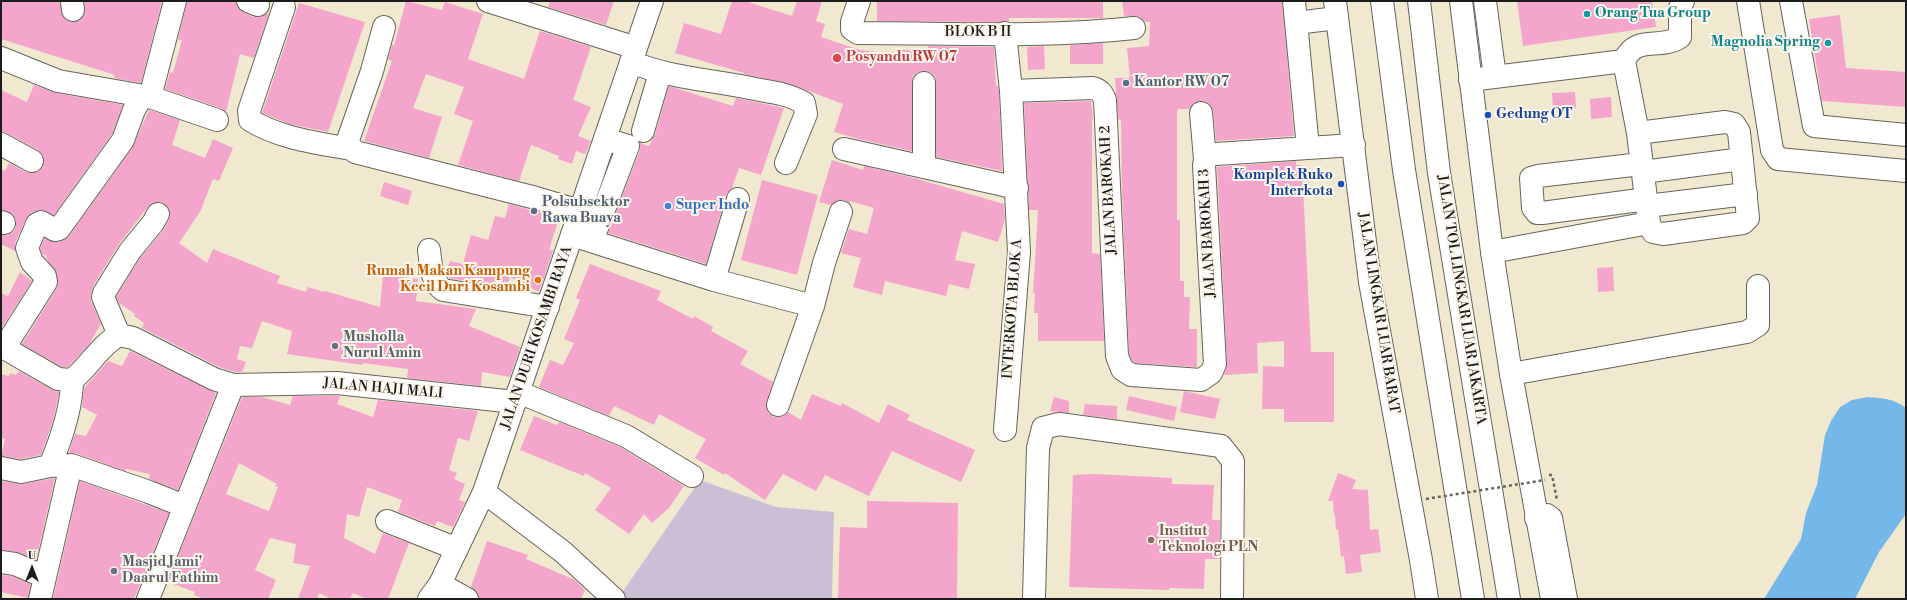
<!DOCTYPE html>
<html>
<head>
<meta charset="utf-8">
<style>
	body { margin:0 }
	#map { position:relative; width:1907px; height:600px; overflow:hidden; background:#f0e9cf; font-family:"Libre Bodoni",serif }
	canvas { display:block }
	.frame { position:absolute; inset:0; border:2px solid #1c1c1c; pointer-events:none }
	.north { position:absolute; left:12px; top:548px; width:40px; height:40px; -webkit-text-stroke:3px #fbf7ec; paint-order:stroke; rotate:0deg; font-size:11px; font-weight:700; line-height:16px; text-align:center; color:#1c1c1c }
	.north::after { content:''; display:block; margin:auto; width:14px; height:18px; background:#1c1c1c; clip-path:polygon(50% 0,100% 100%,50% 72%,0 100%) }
</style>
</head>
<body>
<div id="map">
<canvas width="1907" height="600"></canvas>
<div class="frame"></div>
<div class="north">U</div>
</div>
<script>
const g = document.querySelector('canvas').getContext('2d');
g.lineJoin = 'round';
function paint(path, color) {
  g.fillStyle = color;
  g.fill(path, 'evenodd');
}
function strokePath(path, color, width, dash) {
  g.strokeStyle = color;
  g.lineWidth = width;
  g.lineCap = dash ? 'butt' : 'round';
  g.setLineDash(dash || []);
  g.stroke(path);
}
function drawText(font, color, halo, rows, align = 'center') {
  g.font = font + ' "Libre Bodoni",serif';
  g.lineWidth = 4;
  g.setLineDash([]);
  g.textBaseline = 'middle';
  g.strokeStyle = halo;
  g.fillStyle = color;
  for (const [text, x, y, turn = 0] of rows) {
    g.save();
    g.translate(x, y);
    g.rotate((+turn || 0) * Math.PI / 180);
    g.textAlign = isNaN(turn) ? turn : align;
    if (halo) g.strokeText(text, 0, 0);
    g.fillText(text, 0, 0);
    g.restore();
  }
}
paint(new Path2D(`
	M 700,480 L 776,507 L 834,512 L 832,599 L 624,599 L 621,594 Z`), '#cbbfd5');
paint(new Path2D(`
	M 1868,397 C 1882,398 1895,399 1906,408 L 1906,514 L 1879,552 L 1855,599 L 1764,599 L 1801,539 L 1806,513 L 1817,485 L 1825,435 L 1831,421 L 1840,407 L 1852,400 Z`), '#73b8e9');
paint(new Path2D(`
	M 1,1 L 60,1 L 63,17 L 68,21 L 74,22 L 80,20 L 84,15 L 85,1 L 162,1 L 141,83 L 114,78 L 115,75 L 1,39 Z
	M 187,1 L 236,1 L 238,9 L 253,17 L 260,17 L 269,13 L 254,58 L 240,54 L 226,112 L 221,108 L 165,89 L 170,72 L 173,73 L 182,40 L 178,40 Z
	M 406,1 L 442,10 L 445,2 L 483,14 L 468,59 L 524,79 L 540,31 L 591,47 L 573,100 L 591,107 L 578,136 L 591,141 L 585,154 L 576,151 L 572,164 L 558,159 L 559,156 L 531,145 L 519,181 L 458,165 L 473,121 L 454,114 L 464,87 L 426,74 L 413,108 L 442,117 L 429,158 L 364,141 L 392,61 L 388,59 L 392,45 L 394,45 Z
	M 550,1 L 614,1 L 606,25 L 548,7 Z
	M 732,1 L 745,1 L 792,16 L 797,1 L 822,1 L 816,21 L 825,24 L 821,37 L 860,50 L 897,54 L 897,50 L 928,50 L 928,46 L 994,47 L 996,86 L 998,86 L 999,92 L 1002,171 L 936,157 L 936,83 L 935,76 L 930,72 L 924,71 L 918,72 L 913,76 L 912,83 L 912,151 L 858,139 L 834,132 L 843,104 L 790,84 L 744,74 L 744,73 L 675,53 L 684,23 L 721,34 Z
	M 877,1 L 1103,1 L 1103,18 L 1009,18 L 1009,21 L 1001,22 L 877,21 Z
	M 1122,1 L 1282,1 L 1294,136 L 1216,141 L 1213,110 L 1207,102 L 1200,101 L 1194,103 L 1189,109 L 1178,109 L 1177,112 L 1177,220 L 1180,220 L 1180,281 L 1184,281 L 1184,297 L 1190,297 L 1189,329 L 1197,329 L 1197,367 L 1135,363 L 1132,361 L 1129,353 L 1122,193 L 1121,120 L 1118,119 L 1115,78 L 1130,78 L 1127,48 L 1149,46 L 1150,22 L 1145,22 L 1139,17 L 1124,16 Z
	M 1517,1 L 1652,1 L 1656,27 L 1523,46 Z
	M 299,3 L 365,22 L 328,132 L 289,124 L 262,113 Z
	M 1840,15 L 1846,68 L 1906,72 L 1906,107 L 1822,101 L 1809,19 Z
	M 1103,43 L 1103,64 L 1070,64 L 1070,45 Z
	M 1044,46 L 1045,69 L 1028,70 L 1027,47 Z
	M 34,85 L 56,93 L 123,105 L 112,134 L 54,215 L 41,210 L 31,213 L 26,219 L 15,243 L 15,251 L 1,244 L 1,235 L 7,235 L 13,232 L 16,227 L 16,221 L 13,214 L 1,210 L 1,169 L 5,171 L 9,163 L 26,172 L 33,173 L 39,171 L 43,167 L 44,160 L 42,154 L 38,150 L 7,133 L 1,132 L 1,90 L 27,102 Z
	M 669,86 L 733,106 L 736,98 L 784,108 L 761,175 L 739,168 L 732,188 L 726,195 L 706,264 L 608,233 L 640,150 L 640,143 L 649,146 L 655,135 Z
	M 1575,92 L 1576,108 L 1553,108 L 1552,93 Z
	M 1611,97 L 1612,117 L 1591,119 L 1590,99 Z
	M 1091,101 L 1093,119 L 1092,119 L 1092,253 L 1100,254 L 1104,341 L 1038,341 L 1038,313 L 1034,313 L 1035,293 L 1033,293 L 1038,210 L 1029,210 L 1024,103 Z
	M 149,110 L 180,120 L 172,145 L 205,158 L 213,139 L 233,148 L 219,181 L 213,179 L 200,212 L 179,243 L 207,263 L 213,249 L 280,276 L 277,283 L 306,292 L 308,287 L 324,292 L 325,291 L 380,307 L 383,275 L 418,279 L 416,301 L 476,309 L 469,326 L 520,347 L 510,377 L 482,372 L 481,386 L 407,378 L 408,369 L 363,363 L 362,365 L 287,354 L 292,331 L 262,321 L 252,348 L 240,346 L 237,359 L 246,362 L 242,372 L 235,372 L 219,367 L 142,328 L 144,323 L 134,316 L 135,314 L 119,303 L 116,297 L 140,258 L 163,231 L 169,220 L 170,214 L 169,208 L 164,203 L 158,202 L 152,203 L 147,208 L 119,244 L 93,286 L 91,294 L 91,301 L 101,324 L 88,346 L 75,360 L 68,367 L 62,367 L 22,344 L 57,288 L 57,274 L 46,258 L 47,256 L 42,254 L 40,248 L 45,238 L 58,242 L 69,236 L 133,147 Z
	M 832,160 L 863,170 L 864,166 L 914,178 L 1004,204 L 1005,219 L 998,242 L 962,231 L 955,260 L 975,264 L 969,289 L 949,284 L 946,296 L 885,281 L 882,295 L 853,287 L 861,258 L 841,253 L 849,229 L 867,234 L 874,208 L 850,201 L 850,203 L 845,200 L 838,200 L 831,205 L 819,202 Z
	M 1296,161 L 1296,165 L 1302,165 L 1311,352 L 1334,352 L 1334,422 L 1284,422 L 1284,409 L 1262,409 L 1263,366 L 1284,367 L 1284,341 L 1257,343 L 1258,373 L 1224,375 L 1227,363 L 1217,167 Z
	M 762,180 L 818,195 L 797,275 L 741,260 Z
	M 384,182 L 412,191 L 408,205 L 380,196 Z
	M 509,204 L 559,218 L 549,250 L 553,250 L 552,254 L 539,292 L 510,277 L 507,288 L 449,278 L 446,274 L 450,261 L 463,264 L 471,235 L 488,240 L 495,216 L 505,218 Z
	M 590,264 L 661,291 L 657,300 L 693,319 L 694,316 L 713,327 L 711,331 L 748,351 L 740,364 L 773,382 L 766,407 L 768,413 L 773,417 L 781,417 L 788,412 L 801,420 L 812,394 L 841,406 L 842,403 L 879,423 L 888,404 L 910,415 L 907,420 L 975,450 L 961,482 L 892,451 L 869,496 L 825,475 L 816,491 L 783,474 L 765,500 L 725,473 L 724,475 L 695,458 L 706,439 L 659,414 L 654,425 L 614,406 L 609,416 L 539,387 L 550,360 L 563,365 L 574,343 L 564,339 L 580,300 L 576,298 Z
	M 1613,267 L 1614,291 L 1598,292 L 1597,268 Z
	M 20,272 L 32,281 L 1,329 L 1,293 L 8,296 Z
	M 130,351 L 216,393 L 178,490 L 149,479 L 150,474 L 126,469 L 125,471 L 75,453 L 69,453 L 75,434 L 86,436 L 97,415 L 82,407 L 84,388 L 108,361 L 122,366 Z
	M 19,371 L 52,390 L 59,392 L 53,421 L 41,455 L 21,459 L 1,456 L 5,439 L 1,438 L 1,374 L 9,376 L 10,373 L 16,375 Z
	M 1184,391 L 1220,399 L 1215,419 L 1180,412 Z
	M 293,396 L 340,396 L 337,404 L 373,417 L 378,400 L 478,411 L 469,441 L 458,438 L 449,470 L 457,473 L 454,479 L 465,484 L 459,500 L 465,502 L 453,527 L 437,521 L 435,526 L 398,512 L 402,500 L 367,487 L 359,517 L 347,514 L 344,538 L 375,554 L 383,533 L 409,543 L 388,599 L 367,599 L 353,593 L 350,599 L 332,599 L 319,593 L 317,599 L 298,599 L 310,566 L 293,563 L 296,544 L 270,538 L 255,570 L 276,580 L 268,599 L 205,599 L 194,595 L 195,592 L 168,582 L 242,397 L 262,397 L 290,405 ZM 239,463 L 277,484 L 275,486 L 278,487 L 269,511 L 226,494 Z
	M 1129,396 L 1177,407 L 1174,421 L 1126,410 Z
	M 1054,397 L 1069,401 L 1069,413 L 1050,411 Z
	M 1085,404 L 1117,406 L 1117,419 L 1083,415 Z
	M 534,416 L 557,425 L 559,422 L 620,447 L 684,486 L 669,508 L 652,523 L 644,514 L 629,534 L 595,510 L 611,488 L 585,473 L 584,476 L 520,450 Z
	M 1338,473 L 1356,480 L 1352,489 L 1368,490 L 1370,530 L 1378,529 L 1381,552 L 1360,555 L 1362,572 L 1346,574 L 1344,556 L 1341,557 L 1338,529 L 1336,530 L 1335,515 L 1334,515 L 1333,501 L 1328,501 Z
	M 1095,474 L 1172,478 L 1172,484 L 1214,485 L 1212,520 L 1220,520 L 1220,559 L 1205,559 L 1204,589 L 1169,588 L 1169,590 L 1069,587 L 1073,475 Z
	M 55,478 L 36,560 L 17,552 L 1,550 L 1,481 L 23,484 Z
	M 80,481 L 169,513 L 134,599 L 53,599 Z
	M 867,501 L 958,503 L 957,599 L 838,599 L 840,527 L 867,528 Z
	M 487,541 L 528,555 L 526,559 L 575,580 L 585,590 L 581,599 L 479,599 L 477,592 L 471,587 Z
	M 1,575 L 12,576 L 31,584 L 28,598 L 1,592 Z`), '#f4a5cb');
const minor = new Path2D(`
	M 72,1 L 73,10
	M 248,1 L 258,5
	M 488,1 L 636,48
	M 859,1 L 852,22 L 852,29 L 858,33 C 950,33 1043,38 1134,28
	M 1294,1 L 1308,148
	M 1485,1 L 1495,77
	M 1748,1 L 1772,150 L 1778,159 L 1906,171
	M 1791,1 L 1814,126 L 1906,135
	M 284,7 L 249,111 L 250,120 C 278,138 318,143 351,149
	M 1296,23 L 1337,18
	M 384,27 L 372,71 L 348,140 L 349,145 L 355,152 L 536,198 L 580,211
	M 1005,33 L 1011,91 L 1019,252 L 1005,430
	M 1,58 L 58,81 L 150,97 L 217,120
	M 631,62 C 670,78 713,80 755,89 C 772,92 789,94 804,103 L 806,114 L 786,163
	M 1470,80 L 1624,61
	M 924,83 L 924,167
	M 1011,91 L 1093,88 C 1100,90 1102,93 1105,100 L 1117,356 L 1122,369 L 1131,375 L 1201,380 L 1211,373 L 1215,364 L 1204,165 L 1205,159 L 1210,155 L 1216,154 L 1354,145
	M 150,97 L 175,1
	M 1201,113 L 1205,159
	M 643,131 L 660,73
	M 1638,133 L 1725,122 L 1734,124 L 1739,132 L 1748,218 L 1743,223 L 1663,234 L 1653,232 L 1649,223
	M 1,144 L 32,161
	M 844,149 L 1017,188
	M 1641,164 L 1538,176 L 1531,178 L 1533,208 L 1537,213 L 1542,213 L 1647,199
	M 1643,172 L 1742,159
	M 1647,206 L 1746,194
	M 1,222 L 4,223
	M 572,235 L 714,280 L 813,306
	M 592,241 L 628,146 L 605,139
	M 429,250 C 431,265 431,281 443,290 L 548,307
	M 1492,252 L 1649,223 L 1638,133 L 1624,61 C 1637,33 1659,51 1680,37 L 1680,8 L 1683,1
	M 714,280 L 738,199
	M 119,335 L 103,297 L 104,293 L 130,251 L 153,223 L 158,214
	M 1,346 L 58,379 L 72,380 C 89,367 100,345 119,335 L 133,338 L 214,379 L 233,385 L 337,383 L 515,402
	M 4,348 L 46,282 L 45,276 L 32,262 L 27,248 L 37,224 L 41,222 L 55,230 L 59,229 L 123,140 L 134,110 L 142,96
	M 1511,374 L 1747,332 L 1758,325 L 1758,286
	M 518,392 L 626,436 L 692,476
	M 778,405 L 813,306 L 824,263 L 841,212
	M 50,466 C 60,442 72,407 72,380
	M 1,468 L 21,472 L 50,466 L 65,465
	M 484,492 L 563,552 L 614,599
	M 1536,518 L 1547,515 L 1551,518 L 1566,599
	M 387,521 L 457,549
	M 1,562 L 15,564 L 45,577
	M 440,584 L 467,599
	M 40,599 L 71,465 L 149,492 L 184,506
	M 148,599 L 233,385
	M 1034,599 L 1038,448 L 1043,428 L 1059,424 L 1221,446 L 1233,461 L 1232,599`);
const major = new Path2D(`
	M 1335,1 L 1370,282 L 1421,560 L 1427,599
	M 1461,1 L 1492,252 L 1511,374 L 1552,599
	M 429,599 L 440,584 L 484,492 L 652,1`);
const highway = new Path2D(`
	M 1382,1 L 1404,170 L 1473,599
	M 1419,1 L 1439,173 L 1509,599`);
strokePath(minor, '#66645b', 24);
strokePath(major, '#66645b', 24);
strokePath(highway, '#66645b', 24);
strokePath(new Path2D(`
	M 1549,475 L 1552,475 L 1557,500`), '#66645b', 2.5, [3, 3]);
strokePath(minor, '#fff', 22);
strokePath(major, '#fff', 22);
strokePath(highway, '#fff', 22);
strokePath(new Path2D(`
	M 1426,499 L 1545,480`), '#66645b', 2.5, [3, 3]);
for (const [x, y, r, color] of [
	[1587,14,4,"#0f9aa8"],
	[1828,43,4,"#0f9aa8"],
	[837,58,5,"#e0444e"],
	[1126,83,4,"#5c6f8a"],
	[1488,115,4,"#1a4fb4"],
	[1341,184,4,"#1a4fb4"],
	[668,206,4,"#3f7fe0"],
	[534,211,4,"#5c6f8a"],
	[538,280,4,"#e8710a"],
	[335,346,4,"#6b7280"],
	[1151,540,4,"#8d6e63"],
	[114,571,4,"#6b7280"]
]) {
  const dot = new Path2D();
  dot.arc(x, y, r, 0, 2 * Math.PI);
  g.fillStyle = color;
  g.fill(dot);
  strokePath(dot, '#fbf7ec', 1.5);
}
drawText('bold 14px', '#0d838f', '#fbf7ec', [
	["Orang Tua Group",1595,14],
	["Magnolia Spring",1820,43,"right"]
], 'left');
drawText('14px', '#1c1c1c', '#fbf7ec', [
	["BLOK B II",978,33],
	["JALAN BAROKAH 2",1109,190,-93],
	["JALAN BAROKAH 3",1208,233,-93],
	["JALAN TOL LINGKAR LUAR JAKARTA",1461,300,81],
	["INTERKOTA BLOK A",1013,309,-86],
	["JALAN LINGKAR LUAR BARAT",1378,313,81],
	["JALAN DURI KOSAMBI RAYA",537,338,-71],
	["JALAN HAJI MALI",383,389,5]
]);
drawText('bold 14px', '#be3a42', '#fbf7ec', [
	["Posyandu RW 07",846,58]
], 'left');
drawText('bold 14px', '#4e5e75', '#fbf7ec', [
	["Kantor RW 07",1134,83],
	["Polsubsektor",542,203],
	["Rawa Buaya",542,219]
], 'left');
drawText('bold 14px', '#164399', '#fbf7ec', [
	["Gedung OT",1496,115],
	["Komplek Ruko",1333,176,"right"],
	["Interkota",1333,192,"right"]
], 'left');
drawText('bold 14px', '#366cbe', '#fbf7ec', [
	["Super Indo",676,206]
], 'left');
drawText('bold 14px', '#c56008', '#fbf7ec', [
	["Rumah Makan Kampung",530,272],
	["Kecil Duri Kosambi",530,288]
], 'right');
drawText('bold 14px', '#5b616d', '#fbf7ec', [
	["Musholla",343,338],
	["Nurul Amin",343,354],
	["Masjid Jami'",122,563],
	["Daarul Fathim",122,579]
], 'left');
drawText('bold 14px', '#785e54', '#fbf7ec', [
	["Institut",1159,532],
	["Teknologi PLN",1159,548]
], 'left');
</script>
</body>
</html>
